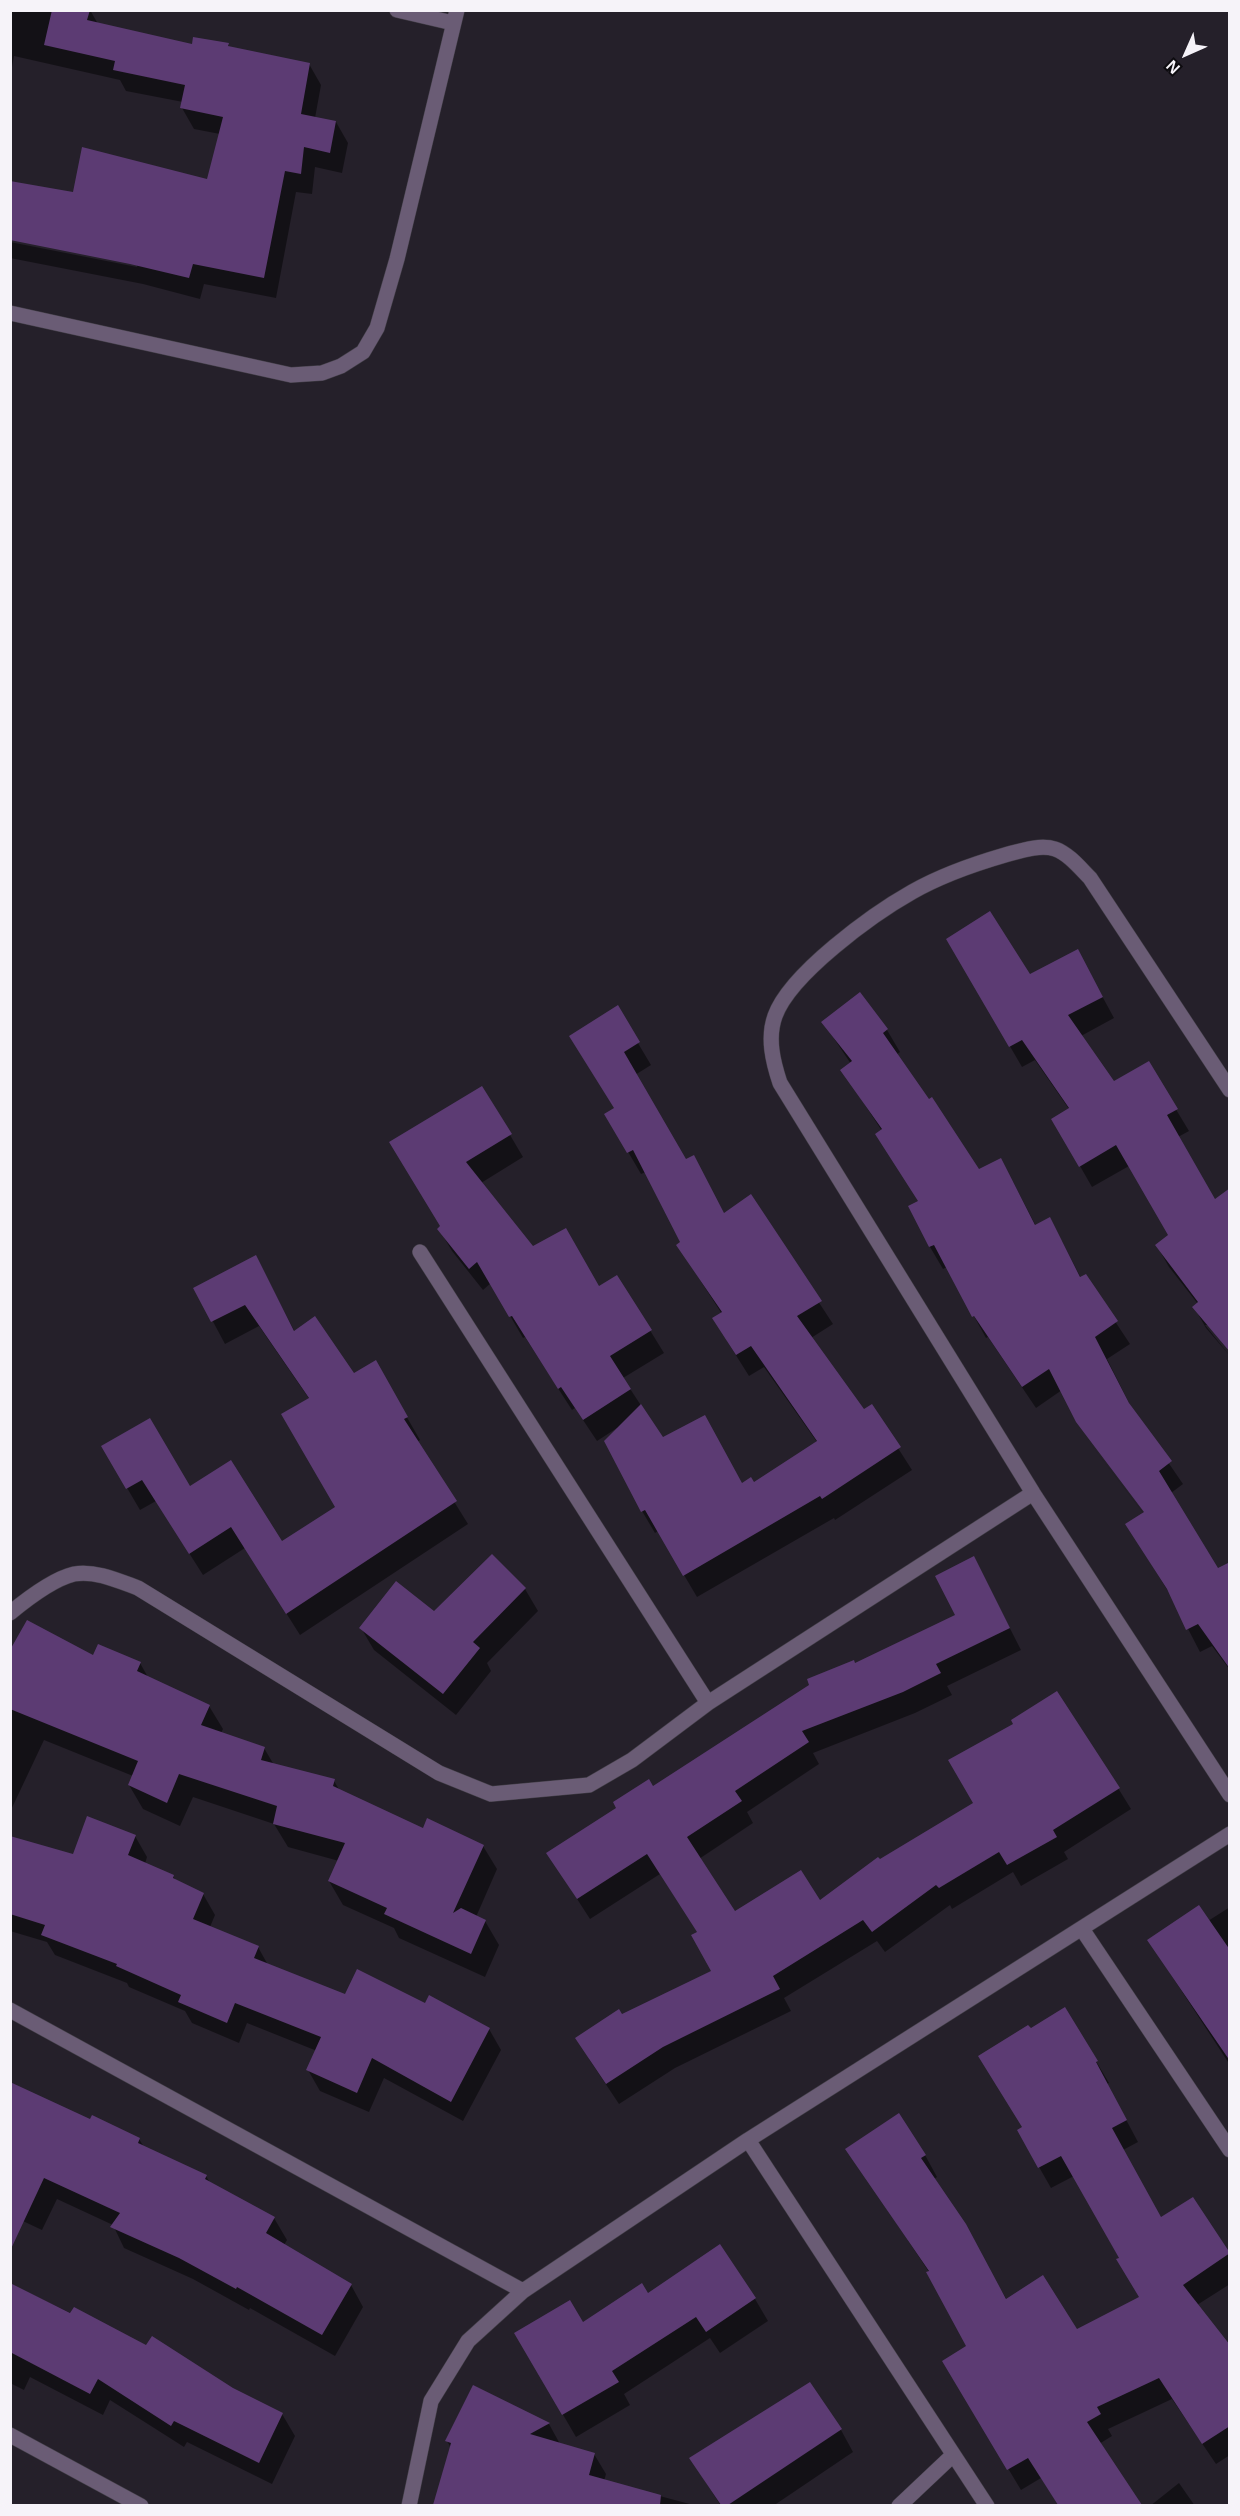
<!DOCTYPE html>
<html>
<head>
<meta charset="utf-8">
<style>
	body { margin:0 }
	#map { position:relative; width:1240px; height:2516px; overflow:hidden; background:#25202a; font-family:Arial,sans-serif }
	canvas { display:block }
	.frame { position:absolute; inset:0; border:12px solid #f6f3f9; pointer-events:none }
	.north { position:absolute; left:1156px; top:24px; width:60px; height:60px; -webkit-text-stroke:4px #0d0b0f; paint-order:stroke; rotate:225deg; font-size:16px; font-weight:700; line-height:24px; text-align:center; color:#f6f3f9 }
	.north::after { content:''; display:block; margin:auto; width:21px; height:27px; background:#f6f3f9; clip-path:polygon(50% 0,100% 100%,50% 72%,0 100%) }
</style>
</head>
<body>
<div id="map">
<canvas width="1240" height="2516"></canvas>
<div class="frame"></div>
<div class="north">N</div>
</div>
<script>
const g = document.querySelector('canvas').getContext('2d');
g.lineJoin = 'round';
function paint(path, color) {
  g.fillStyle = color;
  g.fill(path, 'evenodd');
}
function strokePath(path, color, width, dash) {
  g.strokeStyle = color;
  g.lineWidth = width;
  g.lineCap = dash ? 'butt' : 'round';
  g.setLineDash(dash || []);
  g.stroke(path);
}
paint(new Path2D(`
	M 10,10 L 90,10 L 98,24 L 193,46 L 228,45 L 230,48 L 309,64 L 321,85 L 315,118 L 336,122 L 348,143 L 342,173 L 315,167 L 312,194 L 296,192 L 276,298 L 204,284 L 200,299 L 143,284 L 10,258 L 10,242 L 137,267 L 138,264 L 74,194 L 208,181 L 220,134 L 194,129 L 182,108 L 183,102 L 126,91 L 120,80 L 14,56 L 10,78 Z
	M 948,940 L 1030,976 L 1089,972 L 1114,1018 L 1081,1036 L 1114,1083 L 1148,1063 L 1189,1131 L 1178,1137 L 1209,1325 L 1205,1325 L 1230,1356 L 1206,1328 L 1194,1307 L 1198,1304 L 1169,1267 L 1157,1246 L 1170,1236 L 1129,1166 L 1092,1187 L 1053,1119 L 1069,1109 L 1035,1060 L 1022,1067 Z
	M 859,994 L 887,1030 L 900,1052 L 896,1055 L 978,1171 L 1013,1182 L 1036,1226 L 1062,1241 L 1081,1278 L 1085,1276 L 1130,1344 L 1107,1359 L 1133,1411 L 1183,1484 L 1171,1493 L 1217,1570 L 1230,1578 L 1230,1670 L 1212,1646 L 1200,1652 L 1171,1596 L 1140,1546 L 1144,1514 L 1089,1442 L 1148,1519 L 1150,1517 L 1062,1390 L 1036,1408 L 988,1337 L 986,1338 L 947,1267 L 943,1269 L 930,1247 L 910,1207 L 919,1202 L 882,1131 L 842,1070 L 851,1064 L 823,1022 Z
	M 617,1008 L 651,1065 L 635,1075 L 686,1161 L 724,1214 L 750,1197 L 833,1324 L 811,1338 L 864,1411 L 871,1406 L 912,1470 L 835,1520 L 834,1518 L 697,1597 L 658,1531 L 655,1533 L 642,1511 L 617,1428 L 597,1441 L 575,1408 L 572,1410 L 525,1337 L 523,1338 L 491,1283 L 483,1290 L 452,1251 L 439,1229 L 442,1227 L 404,1165 L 510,1135 L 523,1157 L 481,1183 L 533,1248 L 598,1287 L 617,1277 L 664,1353 L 623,1378 L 663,1439 L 742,1484 L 754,1484 L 817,1442 L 764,1367 L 749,1376 L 727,1341 L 722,1314 L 678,1246 L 682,1243 L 646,1172 L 641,1174 L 606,1114 L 615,1109 Z
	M 256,1257 L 295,1332 L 354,1375 L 375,1362 L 420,1440 L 417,1442 L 468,1524 L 300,1635 L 245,1548 L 203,1575 L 156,1501 L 140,1510 L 103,1447 L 189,1488 L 282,1543 L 337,1508 L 310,1400 L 259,1326 L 225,1344 L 195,1288 Z
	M 492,1556 L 525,1589 L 538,1611 L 487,1663 L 491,1671 L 456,1715 L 374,1650 L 361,1628 L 434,1613 Z
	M 974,1558 L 1021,1650 L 947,1686 L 952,1695 L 915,1713 L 813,1753 L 819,1764 L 747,1812 L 753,1823 L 699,1859 L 734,1913 L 820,1902 L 880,1861 L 1118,1788 L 1131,1809 L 1064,1852 L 1068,1859 L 1021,1886 L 1013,1872 L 952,1909 L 950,1905 L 885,1952 L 877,1941 L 784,1998 L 791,2011 L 675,2068 L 619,2104 L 589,2059 L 713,1972 L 698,1933 L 660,1874 L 590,1919 L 548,1854 L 855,1665 L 957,1616 Z
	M 10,1653 L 94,1657 L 140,1663 L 149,1679 L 209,1706 L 223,1729 L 221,1733 L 264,1748 L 274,1765 L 334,1781 L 340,1791 L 423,1830 L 483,1846 L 497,1869 L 476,1917 L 485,1921 L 499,1945 L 485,1977 L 399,1938 L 394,1928 L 343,1905 L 329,1881 L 339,1861 L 288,1847 L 274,1824 L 193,1797 L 180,1826 L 143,1809 L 129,1785 L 133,1776 L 44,1740 L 10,1812 Z
	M 135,1836 L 147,1857 L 145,1864 L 173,1876 L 176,1881 L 203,1894 L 215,1915 L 210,1927 L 258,1947 L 268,1965 L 346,1996 L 426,2005 L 489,2029 L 501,2050 L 463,2121 L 384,2078 L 369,2112 L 320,2091 L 308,2070 L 317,2051 L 247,2023 L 239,2043 L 192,2023 L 185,2011 L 129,1987 L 127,1983 L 55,1955 L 47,1942 L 10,1931 L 10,1837 L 74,1856 Z
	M 1230,1907 L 1230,2065 L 1149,1941 L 1208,1921 Z
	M 1065,2009 L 1109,2083 L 1107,2084 L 1138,2142 L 1123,2150 L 1161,2219 L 1192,2199 L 1230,2256 L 1230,2284 L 1197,2305 L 1230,2347 L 1230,2455 L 1216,2464 L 1172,2399 L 1108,2429 L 1112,2436 L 1099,2444 L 1141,2506 L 1059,2506 L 1041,2478 L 1021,2490 L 956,2382 L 968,2346 L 929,2272 L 847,2149 L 925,2155 L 937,2177 L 934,2179 L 1007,2300 L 1076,2331 L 1141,2298 L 1074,2176 L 1051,2188 L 1039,2167 L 1024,2128 L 1030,2030 Z
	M 91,2121 L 139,2139 L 144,2147 L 206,2176 L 210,2183 L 274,2218 L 287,2240 L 284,2245 L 351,2285 L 363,2307 L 335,2356 L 250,2308 L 249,2310 L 193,2279 L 124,2248 L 113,2225 L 57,2199 L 42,2230 L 10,2215 Z
	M 10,2284 L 282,2414 L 295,2436 L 272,2484 L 187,2442 L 184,2447 L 110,2400 L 103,2415 L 30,2377 L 24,2390 L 10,2383 Z
	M 755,2299 L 768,2321 L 720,2353 L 710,2338 L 624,2394 L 630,2405 L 576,2437 L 516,2334 Z
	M 549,2424 L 560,2444 L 594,2454 L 606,2474 L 604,2481 L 697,2506 L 435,2506 L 451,2448 L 447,2441 Z
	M 841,2430 L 853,2452 L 773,2506 L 721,2506 L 691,2459 Z
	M 1179,2483 L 1195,2506 L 1150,2506 Z`), '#0007');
paint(new Path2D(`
	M 52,10 L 90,10 L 87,20 L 192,44 L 193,37 L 229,43 L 228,46 L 310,63 L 301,114 L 336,121 L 330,153 L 304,147 L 301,174 L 285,171 L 264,278 L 193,264 L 189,278 L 130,264 L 10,240 L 10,181 L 73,192 L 82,147 L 207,179 L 223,117 L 180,108 L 185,85 L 113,70 L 115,61 L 44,45 Z
	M 990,911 L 1030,974 L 1078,949 L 1103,997 L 1068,1015 L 1114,1081 L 1149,1061 L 1178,1109 L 1167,1115 L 1215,1199 L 1230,1188 L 1230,1352 L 1192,1307 L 1198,1302 L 1155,1245 L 1168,1235 L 1116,1145 L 1079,1167 L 1051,1119 L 1069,1108 L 1022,1040 L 1009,1047 L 946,939 Z
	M 860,992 L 888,1029 L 883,1033 L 929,1099 L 932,1097 L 979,1169 L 1001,1158 L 1035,1225 L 1050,1217 L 1080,1277 L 1086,1274 L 1118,1321 L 1095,1337 L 1129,1403 L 1172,1461 L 1159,1471 L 1218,1568 L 1230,1562 L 1230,1669 L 1198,1624 L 1186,1630 L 1167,1589 L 1125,1524 L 1144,1512 L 1076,1422 L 1049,1369 L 1022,1387 L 974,1316 L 972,1317 L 934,1245 L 929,1247 L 908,1206 L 918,1201 L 875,1134 L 882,1129 L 840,1070 L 852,1061 L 821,1022 Z
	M 618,1005 L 640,1042 L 624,1052 L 686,1159 L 694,1155 L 724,1213 L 751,1194 L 822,1301 L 797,1316 L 864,1409 L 872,1404 L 901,1447 L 822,1499 L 820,1496 L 683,1576 L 645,1510 L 641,1512 L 604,1441 L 641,1404 L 663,1437 L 705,1415 L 742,1483 L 751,1477 L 754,1482 L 817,1441 L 751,1346 L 736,1355 L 712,1318 L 722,1312 L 676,1245 L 680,1242 L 633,1150 L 627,1153 L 604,1114 L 614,1108 L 569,1036 Z
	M 482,1086 L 512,1134 L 466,1162 L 533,1246 L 566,1228 L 599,1286 L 617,1275 L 652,1330 L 610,1356 L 631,1389 L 583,1420 L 561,1387 L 558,1389 L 512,1316 L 509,1317 L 477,1262 L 469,1269 L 437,1229 L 440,1226 L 389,1142 Z
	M 256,1255 L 294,1331 L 315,1316 L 354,1373 L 376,1360 L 408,1417 L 404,1419 L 457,1501 L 286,1614 L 231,1527 L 189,1554 L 142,1480 L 126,1489 L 101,1446 L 150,1418 L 190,1486 L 231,1460 L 282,1541 L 335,1507 L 281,1414 L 309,1398 L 245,1305 L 211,1322 L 193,1288 Z
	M 492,1554 L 526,1588 L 473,1642 L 480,1648 L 443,1694 L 359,1628 L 396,1581 L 434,1611 Z
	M 974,1556 L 1010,1628 L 936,1664 L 941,1673 L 903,1692 L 802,1731 L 809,1742 L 735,1791 L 742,1801 L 687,1837 L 735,1911 L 801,1870 L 820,1900 L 878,1857 L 880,1859 L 973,1803 L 948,1760 L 1013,1724 L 1011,1720 L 1057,1691 L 1120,1788 L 1053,1830 L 1057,1837 L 1007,1865 L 999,1852 L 939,1888 L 936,1885 L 872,1932 L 863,1920 L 773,1976 L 780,1989 L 663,2047 L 606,2084 L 575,2038 L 619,2009 L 622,2014 L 711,1971 L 691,1935 L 697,1932 L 647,1854 L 577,1899 L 546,1853 L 616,1808 L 613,1802 L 649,1779 L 653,1786 L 809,1685 L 807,1679 L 854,1660 L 855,1663 L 955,1615 L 935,1576 Z
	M 27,1620 L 93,1655 L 98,1644 L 141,1662 L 137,1671 L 210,1705 L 201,1725 L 265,1747 L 261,1760 L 335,1779 L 333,1786 L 423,1828 L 427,1818 L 484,1845 L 453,1913 L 461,1908 L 486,1920 L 471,1954 L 384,1914 L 387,1908 L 328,1881 L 345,1843 L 273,1824 L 277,1806 L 179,1774 L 167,1803 L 128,1785 L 138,1761 L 10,1709 L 10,1650 Z
	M 87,1816 L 136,1835 L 128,1855 L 174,1875 L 173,1878 L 204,1893 L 193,1919 L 259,1946 L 254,1958 L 345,1994 L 357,1969 L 425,2003 L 429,1995 L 490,2028 L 451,2102 L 372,2058 L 357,2093 L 306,2070 L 321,2037 L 235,2003 L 227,2023 L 178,2002 L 181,1995 L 116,1966 L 117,1964 L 41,1935 L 45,1925 L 10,1914 L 10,1836 L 73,1854 Z
	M 1199,1905 L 1230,1950 L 1230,2061 L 1147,1940 Z
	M 1065,2007 L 1098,2061 L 1096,2062 L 1127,2120 L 1112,2128 L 1161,2217 L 1193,2197 L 1230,2253 L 1183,2285 L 1230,2345 L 1230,2426 L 1202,2444 L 1159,2378 L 1097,2407 L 1101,2414 L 1087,2422 L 1142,2505 L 1058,2505 L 1028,2458 L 1007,2470 L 942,2361 L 966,2346 L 926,2272 L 929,2271 L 845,2149 L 899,2113 L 926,2155 L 921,2158 L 966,2224 L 1006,2299 L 1043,2275 L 1077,2329 L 1139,2297 L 1116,2259 L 1119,2258 L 1061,2156 L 1038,2168 L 1017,2130 L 1022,2127 L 978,2056 L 1028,2025 L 1031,2028 Z
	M 10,2082 L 90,2119 L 92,2115 L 140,2138 L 138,2143 L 207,2175 L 205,2179 L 275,2217 L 266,2233 L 352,2284 L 322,2335 L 237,2287 L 236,2289 L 179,2258 L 110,2227 L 120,2213 L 44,2178 L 10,2251 Z
	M 720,2244 L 756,2298 L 706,2332 L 696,2317 L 612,2371 L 619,2382 L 562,2415 L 514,2333 L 570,2300 L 583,2322 L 642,2283 L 648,2293 Z
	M 10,2283 L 70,2313 L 74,2307 L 146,2345 L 152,2336 L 233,2388 L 283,2413 L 259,2463 L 174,2421 L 171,2426 L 98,2379 L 90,2394 L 10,2352 Z
	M 810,2382 L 842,2429 L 728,2505 L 721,2505 L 689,2458 Z
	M 473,2385 L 550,2423 L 530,2434 L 595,2453 L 589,2475 L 661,2495 L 660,2505 L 433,2505 L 451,2443 L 445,2441 Z`), '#5c3b73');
const minor = new Path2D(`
	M 397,10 L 453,23
	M 10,313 L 291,375 L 322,373 L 341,366 L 363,352 L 377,328 L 397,259 L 457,10
	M 1230,1090 L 1090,878 C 1080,868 1069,854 1055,849 C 1040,844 1020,851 1005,855 C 974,864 940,876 912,892 C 873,914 790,974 775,1016 C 767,1038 773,1062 780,1083 L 1033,1493 L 1230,1795
	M 420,1252 L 708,1703
	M 10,1613 C 27,1599 53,1579 74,1574 C 95,1570 119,1581 138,1588 L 439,1773 L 491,1794 L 589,1785 L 632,1760 L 708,1703 L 1033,1493
	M 1082,1929 L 1230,2150
	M 10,2010 L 523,2291
	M 748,2140 L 987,2506
	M 10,2435 L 141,2506
	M 409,2506 L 431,2401 L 468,2341 L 523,2291 L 748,2140 L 1230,1834
	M 899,2506 L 953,2455`);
strokePath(minor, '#423e47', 16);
strokePath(minor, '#6a5c75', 15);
</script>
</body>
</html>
